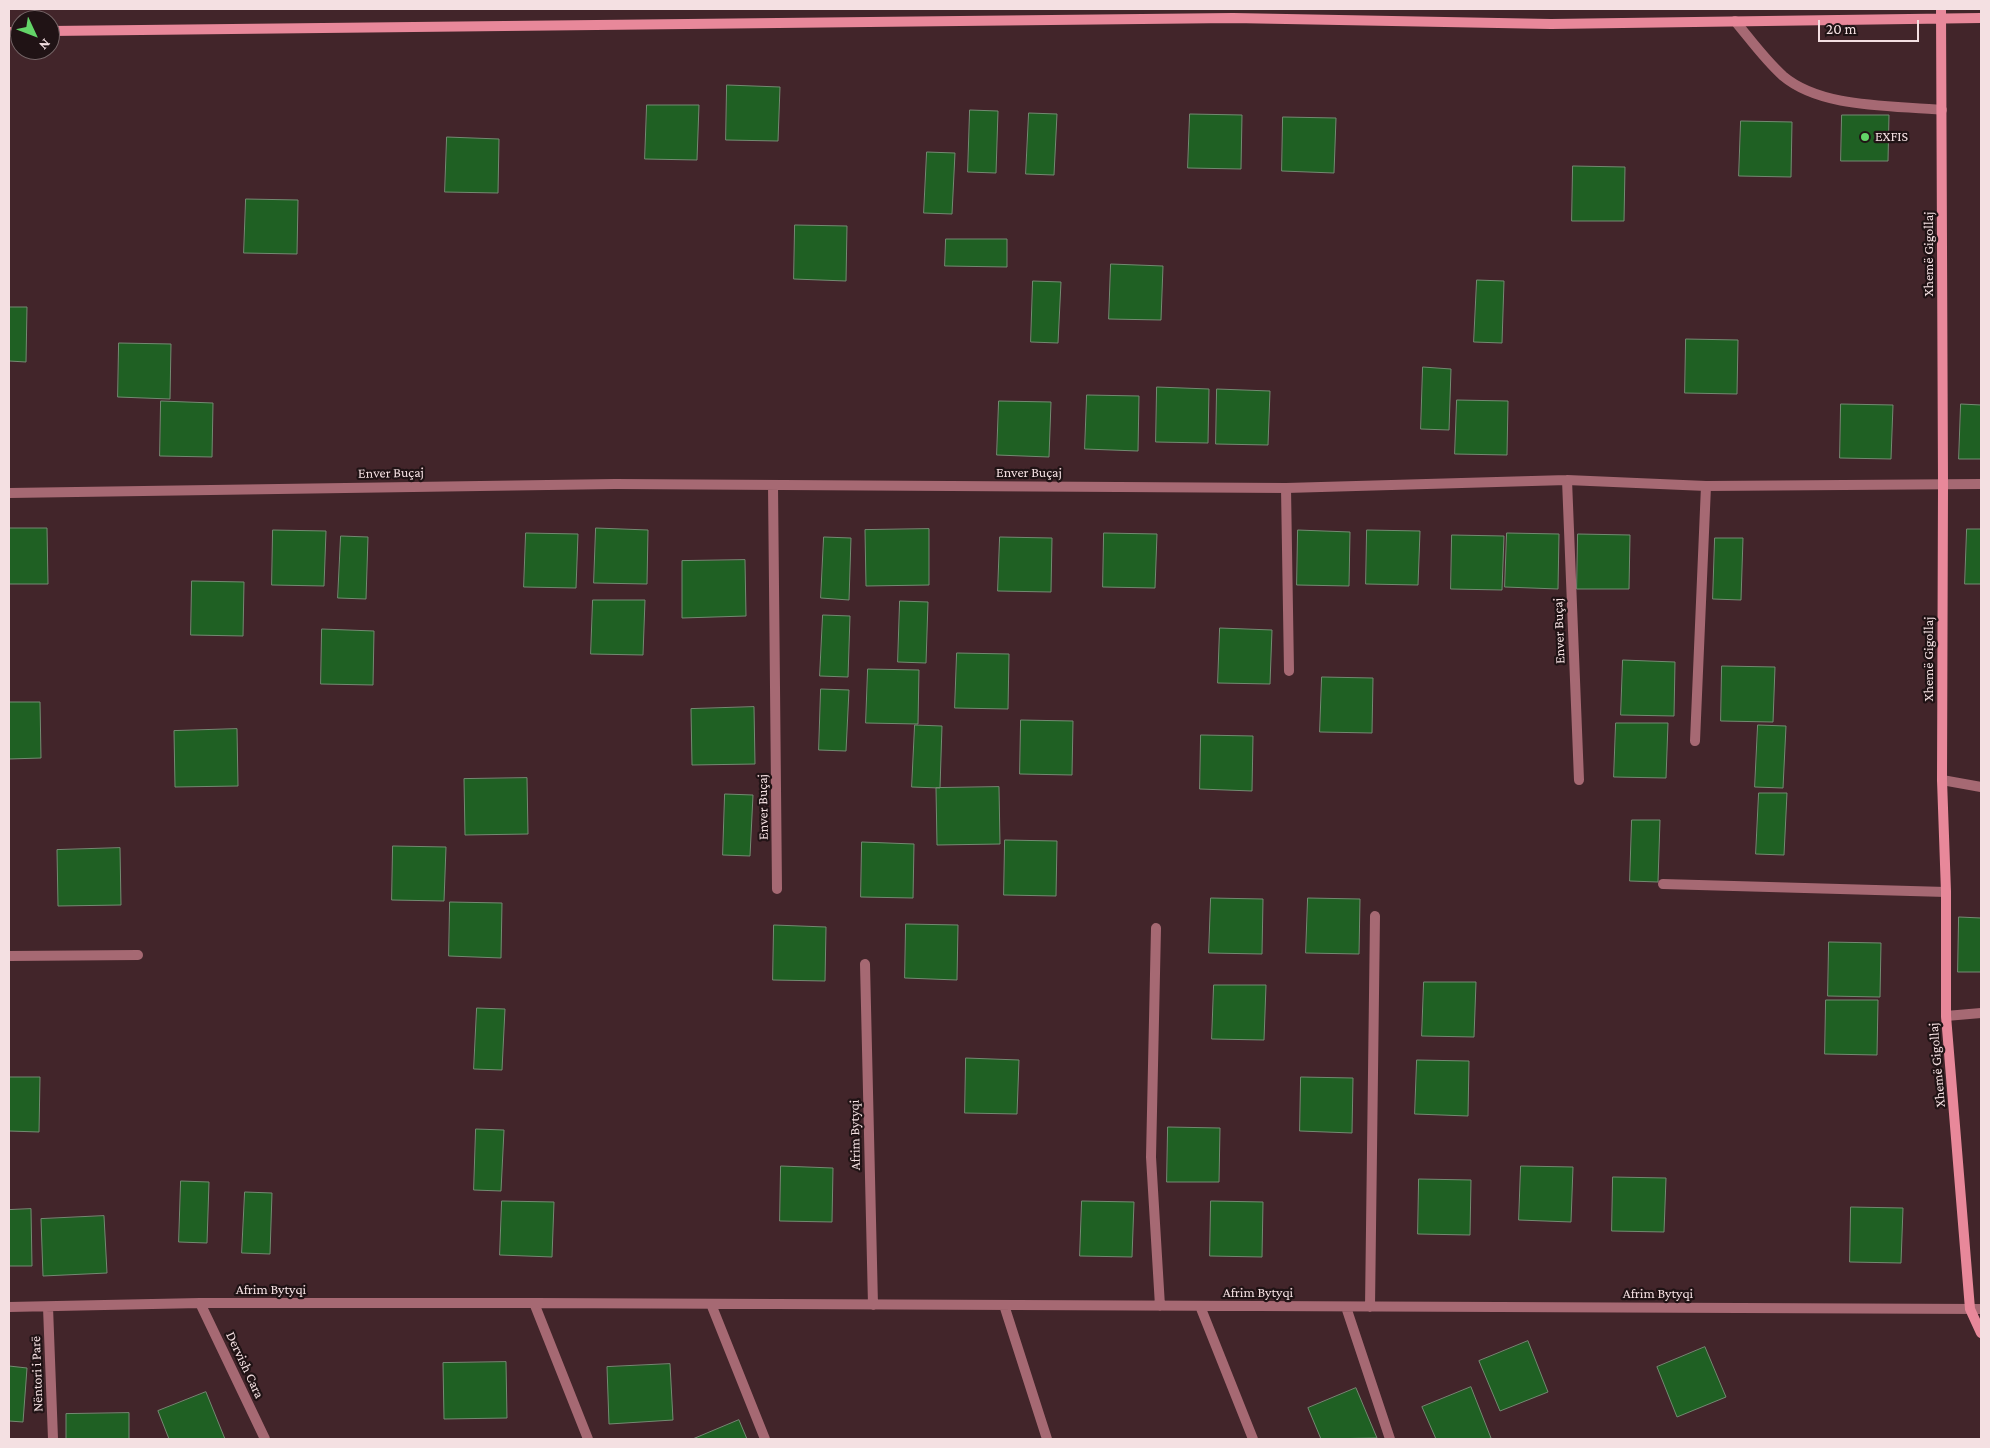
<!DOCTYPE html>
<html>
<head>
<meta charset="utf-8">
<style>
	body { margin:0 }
	#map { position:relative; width:1990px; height:1448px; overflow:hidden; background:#42252a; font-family:"Crimson Pro",serif }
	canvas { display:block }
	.frame { position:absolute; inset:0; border:10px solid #f4e0e2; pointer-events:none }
	.north { position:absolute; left:10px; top:10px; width:50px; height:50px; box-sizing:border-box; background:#201315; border:1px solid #756567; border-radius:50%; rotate:133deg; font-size:14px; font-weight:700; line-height:20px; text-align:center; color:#f4e0e2 }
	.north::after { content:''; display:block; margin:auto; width:18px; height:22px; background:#63d468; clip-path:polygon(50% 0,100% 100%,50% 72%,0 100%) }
	.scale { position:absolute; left:1818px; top:20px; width:101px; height:22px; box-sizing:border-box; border:2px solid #f4e0e2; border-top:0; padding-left:6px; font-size:15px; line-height:18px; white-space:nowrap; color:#f4e0e2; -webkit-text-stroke:4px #201315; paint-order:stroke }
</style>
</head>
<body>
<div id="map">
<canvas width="1990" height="1448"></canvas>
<div class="frame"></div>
<div class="north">N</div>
<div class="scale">20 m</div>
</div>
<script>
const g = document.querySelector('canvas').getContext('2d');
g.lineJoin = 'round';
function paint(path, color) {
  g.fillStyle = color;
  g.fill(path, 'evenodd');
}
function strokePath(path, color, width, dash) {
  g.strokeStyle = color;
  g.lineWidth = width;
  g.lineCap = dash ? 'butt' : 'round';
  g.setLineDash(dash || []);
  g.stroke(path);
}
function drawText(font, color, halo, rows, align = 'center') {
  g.font = font + ' "Crimson Pro",serif';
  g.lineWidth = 4.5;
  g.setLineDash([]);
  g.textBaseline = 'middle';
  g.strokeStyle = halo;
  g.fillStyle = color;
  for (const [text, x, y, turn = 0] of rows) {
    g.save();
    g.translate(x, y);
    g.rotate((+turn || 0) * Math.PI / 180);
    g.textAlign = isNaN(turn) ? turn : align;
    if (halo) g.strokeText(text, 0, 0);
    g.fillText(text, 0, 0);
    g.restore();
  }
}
const building = new Path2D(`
	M 727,85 L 780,87 L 778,141 L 726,140 Z
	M 647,105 L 699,105 L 697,160 L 645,159 Z
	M 970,110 L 998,111 L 996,173 L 968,172 Z
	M 1029,113 L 1057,114 L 1054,175 L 1026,174 Z
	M 1190,114 L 1242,115 L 1241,169 L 1188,168 Z
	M 1842,115 L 1889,115 L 1888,161 L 1841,161 Z
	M 1283,117 L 1336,118 L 1334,173 L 1282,171 Z
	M 1741,121 L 1792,122 L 1791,177 L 1739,176 Z
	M 447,137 L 499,139 L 498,193 L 445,192 Z
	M 927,152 L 955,153 L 952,214 L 924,213 Z
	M 1573,166 L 1625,167 L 1624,221 L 1572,221 Z
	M 246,199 L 298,200 L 297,254 L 244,253 Z
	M 795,225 L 847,226 L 846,281 L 794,279 Z
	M 946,239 L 1007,239 L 1007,267 L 945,266 Z
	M 1111,264 L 1163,266 L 1161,320 L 1109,319 Z
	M 1477,280 L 1504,281 L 1502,343 L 1474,342 Z
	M 1033,281 L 1061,282 L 1058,343 L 1031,342 Z
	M 9,307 L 27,307 L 26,362 L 9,361 Z
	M 1686,339 L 1738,340 L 1737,394 L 1685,393 Z
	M 119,343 L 171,344 L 170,399 L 118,397 Z
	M 1423,367 L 1451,369 L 1449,430 L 1421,429 Z
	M 1157,387 L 1209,389 L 1208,443 L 1156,442 Z
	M 1217,389 L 1270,391 L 1268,445 L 1216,444 Z
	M 1087,395 L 1139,396 L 1138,451 L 1085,449 Z
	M 1457,400 L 1508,401 L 1507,455 L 1455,454 Z
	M 161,401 L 213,403 L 212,457 L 160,456 Z
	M 999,401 L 1051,402 L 1049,457 L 997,455 Z
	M 1841,404 L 1893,405 L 1891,459 L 1840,458 Z
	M 1961,404 L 1981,405 L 1981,459 L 1959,459 Z
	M 9,528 L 47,528 L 48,584 L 9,584 Z
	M 596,528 L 648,530 L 647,584 L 594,583 Z
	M 929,529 L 929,585 L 866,586 L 865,530 Z
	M 1967,529 L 1981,529 L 1981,584 L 1965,584 Z
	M 273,530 L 326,531 L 324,586 L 272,585 Z
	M 1298,530 L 1350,532 L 1349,586 L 1297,585 Z
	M 1367,530 L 1420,531 L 1418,585 L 1366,584 Z
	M 526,533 L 578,534 L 576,588 L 524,587 Z
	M 1104,533 L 1157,534 L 1155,588 L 1103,587 Z
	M 1507,533 L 1559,534 L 1558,589 L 1505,587 Z
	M 1578,534 L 1630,535 L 1629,589 L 1577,589 Z
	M 1452,535 L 1504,536 L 1502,590 L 1451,589 Z
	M 341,536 L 368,537 L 366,599 L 338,598 Z
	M 824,537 L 851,538 L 849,600 L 821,598 Z
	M 1000,537 L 1052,538 L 1051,592 L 998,591 Z
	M 1715,538 L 1743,538 L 1741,600 L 1713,599 Z
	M 745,560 L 746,616 L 682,618 L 682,561 Z
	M 192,581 L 244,582 L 243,636 L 191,635 Z
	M 593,600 L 645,600 L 643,655 L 591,654 Z
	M 900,601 L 928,602 L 926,663 L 898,662 Z
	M 823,615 L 850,616 L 848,677 L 820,676 Z
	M 1220,628 L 1272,630 L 1270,684 L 1218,683 Z
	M 322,629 L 374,631 L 373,685 L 321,684 Z
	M 957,653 L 1009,654 L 1008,709 L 955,708 Z
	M 1623,660 L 1675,662 L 1674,716 L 1621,715 Z
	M 1722,666 L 1775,667 L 1773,722 L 1721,721 Z
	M 868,669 L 919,670 L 918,724 L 866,723 Z
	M 1322,677 L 1373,678 L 1372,733 L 1320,732 Z
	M 821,689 L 849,690 L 846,751 L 819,750 Z
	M 9,702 L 40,702 L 41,758 L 9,759 Z
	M 754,707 L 755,764 L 692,765 L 691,709 Z
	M 1021,720 L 1073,721 L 1072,775 L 1020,774 Z
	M 1616,723 L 1668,723 L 1666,778 L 1614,777 Z
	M 915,725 L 942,726 L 940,788 L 912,787 Z
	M 1758,725 L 1786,726 L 1783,788 L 1755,787 Z
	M 237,729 L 238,786 L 175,787 L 174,731 Z
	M 1201,735 L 1253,736 L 1252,791 L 1200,789 Z
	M 527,778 L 528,834 L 465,835 L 464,779 Z
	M 999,787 L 1000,844 L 937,845 L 936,788 Z
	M 1759,793 L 1787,793 L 1784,855 L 1756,854 Z
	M 725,794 L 753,795 L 750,856 L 723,855 Z
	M 1632,820 L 1660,820 L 1658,882 L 1630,881 Z
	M 1005,840 L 1057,841 L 1056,896 L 1004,895 Z
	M 862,842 L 914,844 L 913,898 L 861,897 Z
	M 393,846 L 446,847 L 444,901 L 392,900 Z
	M 120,848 L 121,905 L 58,906 L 57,850 Z
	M 1211,898 L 1263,899 L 1262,954 L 1209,953 Z
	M 1308,898 L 1360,899 L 1359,954 L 1306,953 Z
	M 450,902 L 502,903 L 501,958 L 449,956 Z
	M 1959,917 L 1981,918 L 1981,972 L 1958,972 Z
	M 906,924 L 958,925 L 957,980 L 905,978 Z
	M 774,925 L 826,927 L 825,981 L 773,980 Z
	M 1829,942 L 1881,943 L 1880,997 L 1828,996 Z
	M 1424,982 L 1476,982 L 1474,1037 L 1422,1036 Z
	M 1214,985 L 1266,985 L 1264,1040 L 1212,1039 Z
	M 1826,1000 L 1878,1000 L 1877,1055 L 1825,1054 Z
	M 477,1008 L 505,1009 L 502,1070 L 474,1069 Z
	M 966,1058 L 1019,1060 L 1017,1114 L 965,1113 Z
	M 1417,1060 L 1469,1061 L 1468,1116 L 1415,1114 Z
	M 9,1077 L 40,1077 L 39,1132 L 9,1131 Z
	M 1301,1077 L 1353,1078 L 1352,1133 L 1300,1131 Z
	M 1168,1127 L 1220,1128 L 1219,1182 L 1167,1182 Z
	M 476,1129 L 504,1130 L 501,1191 L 474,1190 Z
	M 781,1166 L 833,1168 L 832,1222 L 780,1221 Z
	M 1521,1166 L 1573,1167 L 1571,1222 L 1519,1220 Z
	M 1613,1177 L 1666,1178 L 1664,1232 L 1612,1231 Z
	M 1419,1179 L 1471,1180 L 1470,1235 L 1418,1234 Z
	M 181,1181 L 209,1182 L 207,1243 L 179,1242 Z
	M 245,1192 L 272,1193 L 270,1254 L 242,1253 Z
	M 502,1201 L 554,1202 L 552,1257 L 500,1255 Z
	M 1082,1201 L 1134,1202 L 1132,1257 L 1080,1256 Z
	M 1211,1201 L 1263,1202 L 1262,1257 L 1210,1256 Z
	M 1851,1207 L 1903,1208 L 1901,1263 L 1850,1262 Z
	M 31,1209 L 32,1266 L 9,1266 L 9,1210 Z
	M 104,1216 L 107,1273 L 43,1276 L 41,1219 Z
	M 1528,1341 L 1548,1392 L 1500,1411 L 1479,1361 Z
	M 1705,1347 L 1726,1397 L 1677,1417 L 1657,1367 Z
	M 506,1362 L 507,1418 L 444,1419 L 443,1363 Z
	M 670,1364 L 673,1420 L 609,1424 L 607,1367 Z
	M 9,1366 L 27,1368 L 23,1422 L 9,1421 Z
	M 1471,1387 L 1491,1438 L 1487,1439 L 1436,1439 L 1422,1407 Z
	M 1356,1388 L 1377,1438 L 1321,1439 L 1308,1408 Z
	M 206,1392 L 225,1439 L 169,1439 L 158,1411 Z
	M 129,1413 L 129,1439 L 66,1439 L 66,1414 Z
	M 739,1420 L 747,1439 L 693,1439 Z`);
paint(building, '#1f6023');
strokePath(building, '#738a72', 1);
strokePath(new Path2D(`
	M 1735,21 C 1750,39 1765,60 1783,76 C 1822,109 1893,105 1942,110
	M 1286,488 L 1289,671
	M 1695,741 L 1706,486
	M 1663,884 L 1946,892
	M 9,956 L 138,955
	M 1946,1016 L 1981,1013`), '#a66973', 10);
strokePath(new Path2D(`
	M 1567,480 L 1579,780
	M 773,485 L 777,889
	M 9,493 L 615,484 L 1286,488 L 1567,480 L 1706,486 L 1981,484
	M 1942,780 L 1981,787
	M 1156,928 L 1151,1157 L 1160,1306
	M 865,964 L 873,1305
	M 200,1303 L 265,1439
	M 534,1303 L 588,1439
	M 711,1304 L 765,1439
	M 1004,1305 L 1047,1439
	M 1200,1306 L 1253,1439
	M 9,1307 L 200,1303 L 534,1303 L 1981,1309
	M 48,1307 L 53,1439
	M 1346,1307 L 1390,1439
	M 1370,1307 L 1375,916`), '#a66973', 10);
strokePath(new Path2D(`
	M 1941,9 L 1943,485 L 1942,780 L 1946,892 L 1946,1016 L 1970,1309 L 1981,1333
	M 50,31 L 1233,18 L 1551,24 L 1981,18
	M 9,32 L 20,32`), '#e8889a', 10);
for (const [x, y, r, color] of [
	[1865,137,5,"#63d468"]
]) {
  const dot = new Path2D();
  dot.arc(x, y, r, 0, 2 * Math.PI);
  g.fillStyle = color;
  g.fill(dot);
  strokePath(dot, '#201315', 2);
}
drawText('14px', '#f4e0e2', '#201315', [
	["EXFIS",1875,137]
], 'left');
drawText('14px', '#f4e0e2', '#201315', [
	["Xhemë Gigollaj",1929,254,-90],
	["Enver Buçaj",391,473,-1],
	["Enver Buçaj",1029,473],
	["Enver Buçaj",1559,631,-92],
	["Xhemë Gigollaj",1929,659,-90],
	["Enver Buçaj",763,807,-91],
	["Xhemë Gigollaj",1937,1065,-95],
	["Afrim Bytyqi",855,1135,-91],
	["Afrim Bytyqi",271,1290],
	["Afrim Bytyqi",1258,1293],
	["Afrim Bytyqi",1658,1294],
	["Dervish Cara",245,1365,65],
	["Nëntori i Parë",37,1374,-92]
]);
</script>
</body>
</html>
